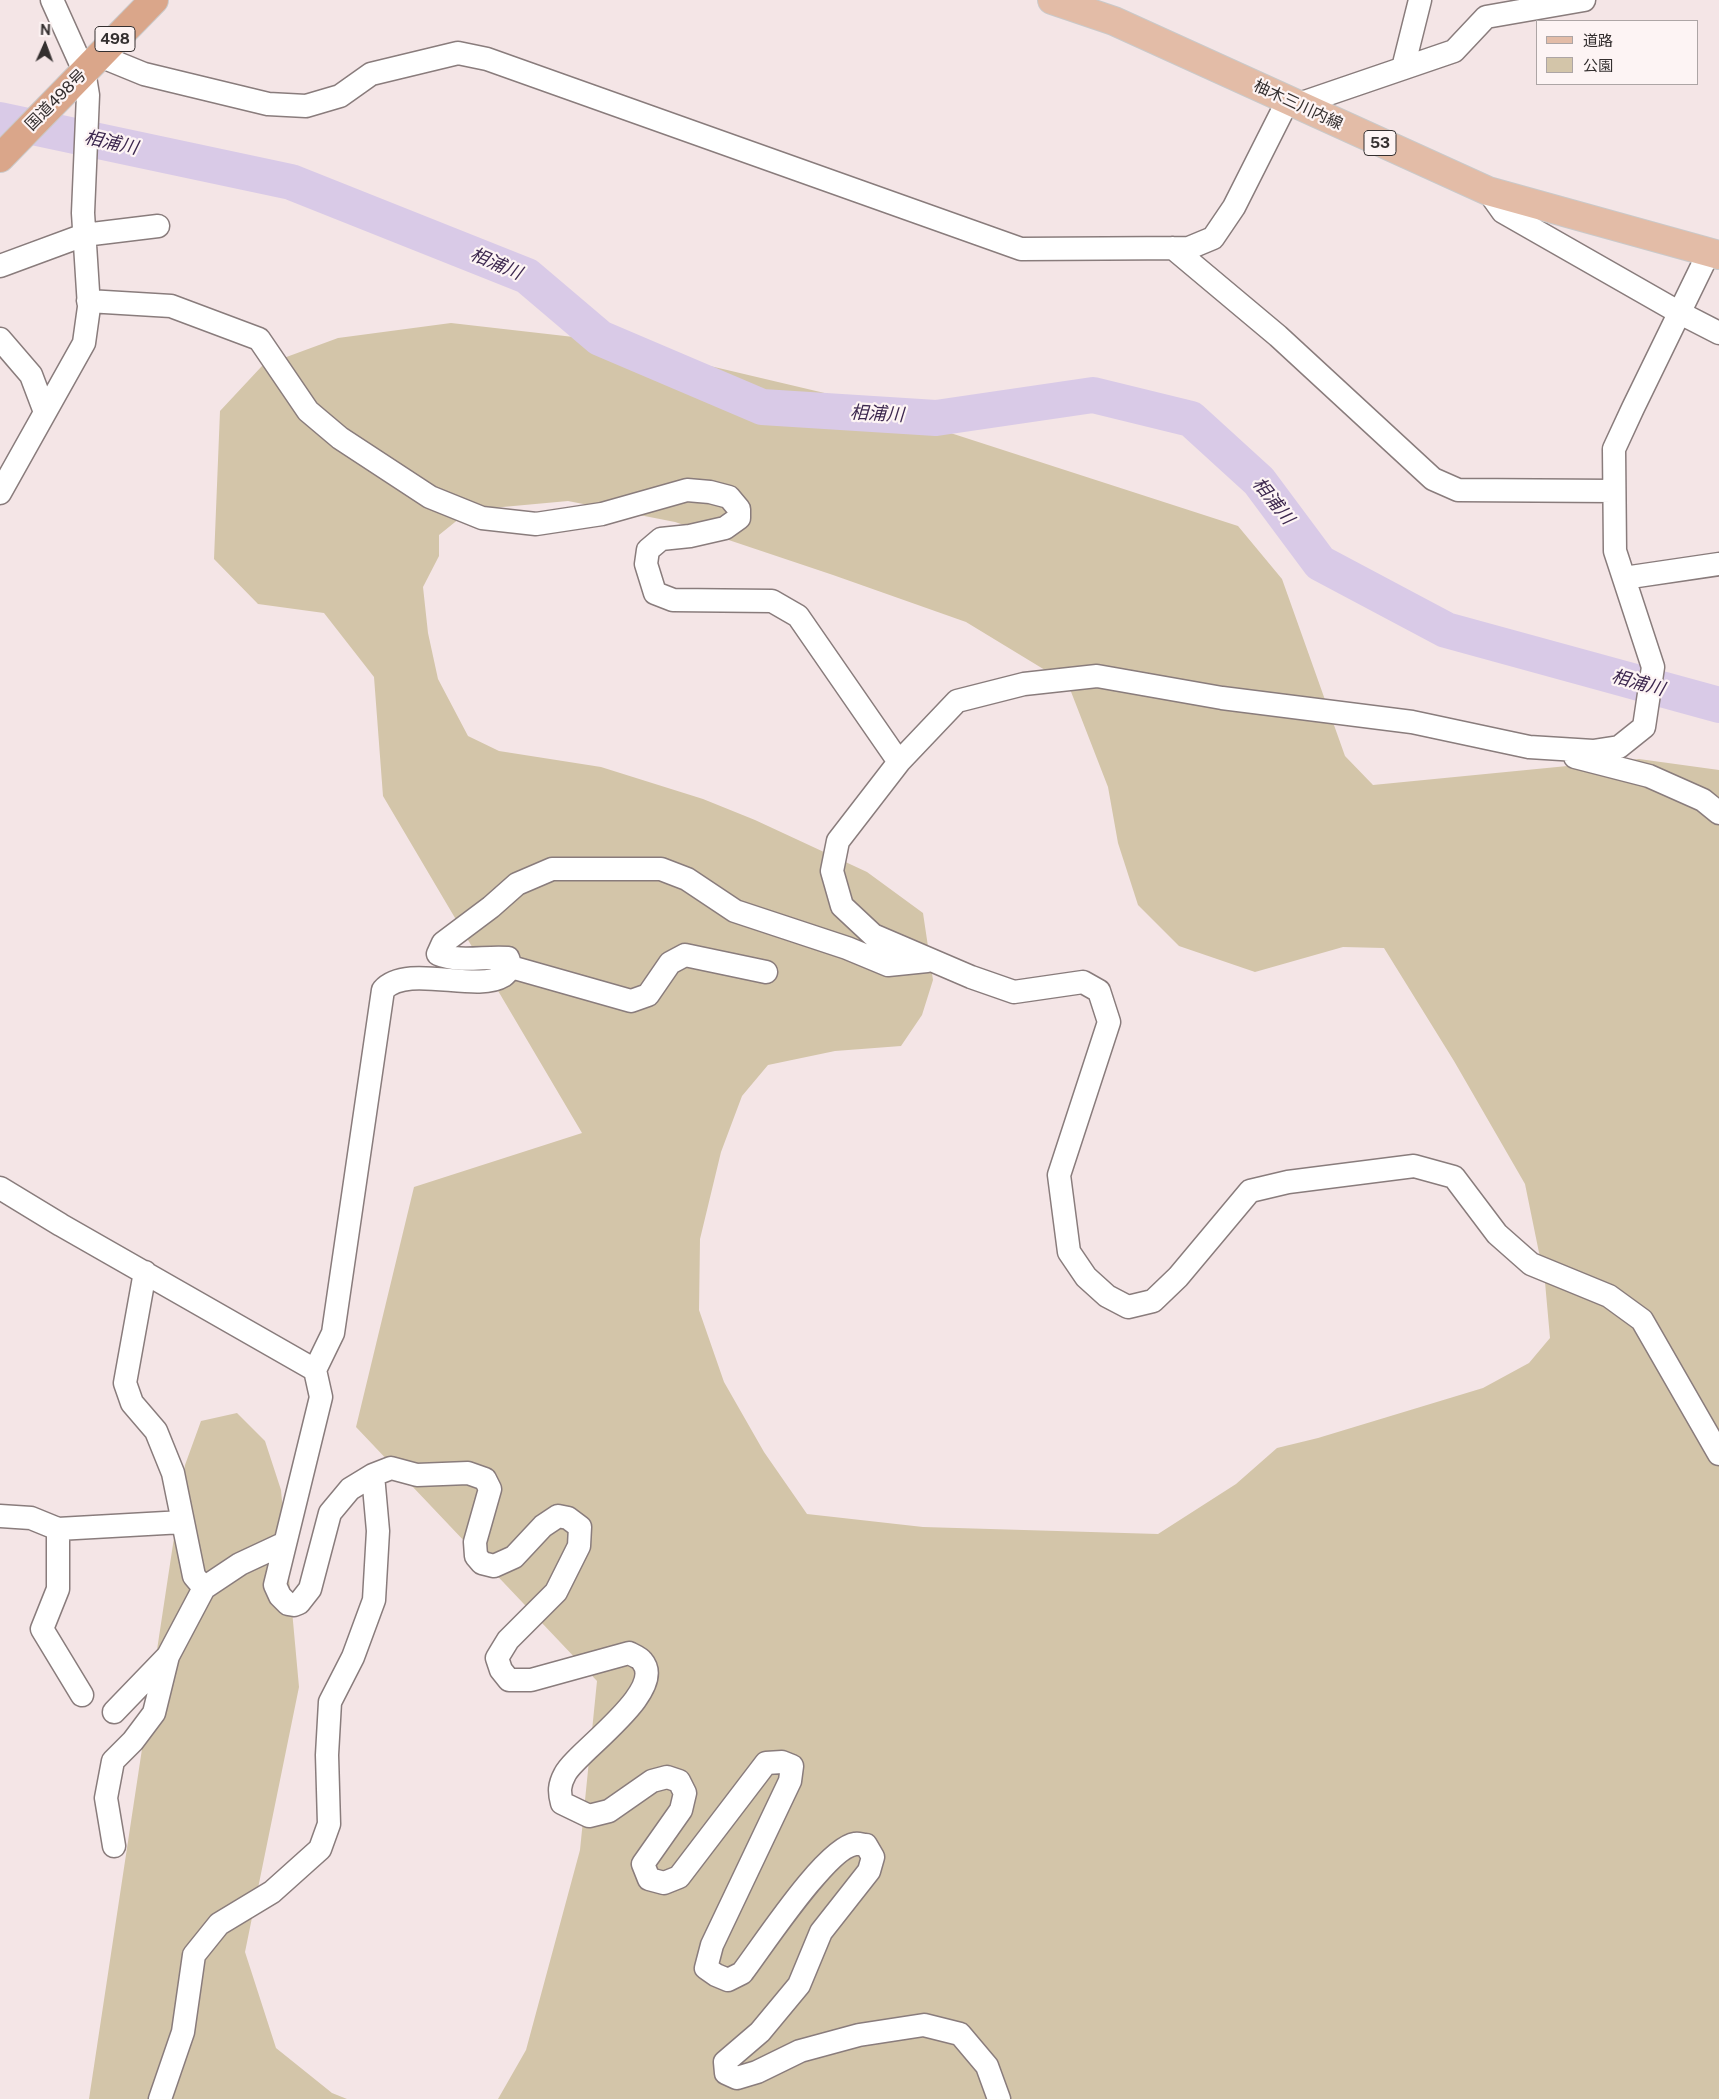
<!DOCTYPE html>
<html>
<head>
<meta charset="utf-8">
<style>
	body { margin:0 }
	#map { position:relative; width:1719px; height:2099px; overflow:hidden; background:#f4e5e6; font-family:"Public Sans","Noto Sans JP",sans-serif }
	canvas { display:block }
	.legend { position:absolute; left:1536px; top:20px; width:162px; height:65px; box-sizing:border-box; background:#fdf4f4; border:1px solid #ada5a5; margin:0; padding:6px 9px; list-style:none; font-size:15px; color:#342f2f }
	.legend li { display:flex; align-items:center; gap:10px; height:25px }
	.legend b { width:25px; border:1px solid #ada5a5 }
	.north { position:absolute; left:20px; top:20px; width:50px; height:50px; -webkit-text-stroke:4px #fdf4f4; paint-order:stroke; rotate:2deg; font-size:14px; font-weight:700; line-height:20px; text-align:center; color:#342f2f }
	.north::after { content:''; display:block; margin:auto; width:18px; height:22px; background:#342f2f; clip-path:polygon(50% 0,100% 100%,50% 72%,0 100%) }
</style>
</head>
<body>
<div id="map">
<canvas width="1719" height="2099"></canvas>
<ul class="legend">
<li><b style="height:6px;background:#e3bca7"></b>道路</li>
<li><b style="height:14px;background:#d3c5a9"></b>公園</li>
</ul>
<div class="north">N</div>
</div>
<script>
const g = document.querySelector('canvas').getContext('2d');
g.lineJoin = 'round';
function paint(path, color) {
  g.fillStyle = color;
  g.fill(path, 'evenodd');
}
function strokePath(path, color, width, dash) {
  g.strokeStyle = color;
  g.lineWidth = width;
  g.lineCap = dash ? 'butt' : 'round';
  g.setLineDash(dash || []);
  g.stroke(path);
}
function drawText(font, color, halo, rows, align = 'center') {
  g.font = font + ' "Public Sans","Noto Sans JP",sans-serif';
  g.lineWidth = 4.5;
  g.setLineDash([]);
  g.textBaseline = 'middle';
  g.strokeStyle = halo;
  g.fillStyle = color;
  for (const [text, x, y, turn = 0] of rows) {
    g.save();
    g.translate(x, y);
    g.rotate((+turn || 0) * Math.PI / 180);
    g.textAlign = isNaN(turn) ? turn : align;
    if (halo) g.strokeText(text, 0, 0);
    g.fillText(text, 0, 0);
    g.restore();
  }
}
paint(new Path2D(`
	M 451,323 L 600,340 L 833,395 L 1238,526 L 1282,579 L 1345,756 L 1373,785 L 1639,759 L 1719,770 L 1719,2099 L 498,2099 L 526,2050 L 580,1850 L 597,1681 L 356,1427 L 414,1187 L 582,1133 L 383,796 L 374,677 L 324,613 L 258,604 L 214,559 L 220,411 L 262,366 L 338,338 ZM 568,501 L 675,522 L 833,575 L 966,622 L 1068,684 L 1108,787 L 1118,843 L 1138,905 L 1179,946 L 1255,972 L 1343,947 L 1384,948 L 1454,1061 L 1525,1184 L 1545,1282 L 1550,1338 L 1529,1363 L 1483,1388 L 1318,1438 L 1277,1448 L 1236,1484 L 1158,1534 L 923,1527 L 807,1514 L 764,1452 L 724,1382 L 699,1310 L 700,1239 L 721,1152 L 742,1096 L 768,1065 L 835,1051 L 901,1046 L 922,1015 L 933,980 L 923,913 L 867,872 L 755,820 L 703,799 L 601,767 L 499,751 L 468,736 L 438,679 L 428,633 L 423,587 L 439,556 L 439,535 L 470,510 Z
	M 237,1413 L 265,1441 L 281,1490 L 299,1687 L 245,1952 L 276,2048 L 332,2093 L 347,2099 L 89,2099 L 185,1465 L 201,1421 Z`), '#d3c5a9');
strokePath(new Path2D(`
	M 0,120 L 291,182 L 527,276 L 600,338 L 762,407 L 936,418 L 1093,395 L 1191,419 L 1259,481 L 1320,563 L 1446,630 L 1719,705`), '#d9cae7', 36);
const minor = new Path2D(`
	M 100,56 L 144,74 L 268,104 L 306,106 L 340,96 L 371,74 L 458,53 L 487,59 L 1021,249 L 1189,248 L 1213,238 L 1234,207 L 1288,100
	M 1403,68 L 1420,0
	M 1296,105 L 1454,51 L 1486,17 L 1584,0
	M 1488,191 L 1503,212 L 1680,313 L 1719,333
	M 1173,248 L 1278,336 L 1433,479 L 1458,490 L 1614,491
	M 1709,252 L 1633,408 L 1614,449 L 1615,551 L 1653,667 L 1644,727 L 1619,747 L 1593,751 L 1529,747 L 1412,722 L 1222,698 L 1097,676 L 1024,684 L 957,701 L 899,762 L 838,841 L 832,871 L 842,906 L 873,935 L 971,977 L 1014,992 L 1083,982 L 1099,991 L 1109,1022 L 1059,1175 L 1069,1252 L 1086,1277 L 1107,1296 L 1128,1307 L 1153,1301 L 1178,1277 L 1250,1191 L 1288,1182 L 1414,1166 L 1454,1177 L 1497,1234 L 1531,1264 L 1609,1296 L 1642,1320 L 1719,1454
	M 0,266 L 84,235 L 158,226
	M 88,301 L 171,306 L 259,339 L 308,411 L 340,438 L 430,497 L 482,518 L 536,524 L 602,514 L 687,490 L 710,492 L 729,497 L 739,509 L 739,518 L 725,528 L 690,536 L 661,539 L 648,550 L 646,564 L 655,593 L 673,600 L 772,601 L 798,616 L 899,762
	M 0,339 L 31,375 L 45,412
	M 0,493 L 84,343 L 89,307 L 83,213 L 88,95 L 84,71 L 52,0
	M 1624,578 L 1719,564
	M 1575,757 L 1649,776 L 1703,800 L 1719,813
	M 511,967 L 631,1001 L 648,995 L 670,963 L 685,955 L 766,972
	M 0,1188 L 61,1225 L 315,1370 L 321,1397 L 275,1585 L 280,1596 L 288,1604 L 294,1605 L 299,1603 L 310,1589 L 330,1513 L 350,1489 L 373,1475 L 391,1468 L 417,1475 L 468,1473 L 485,1479 L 490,1489 L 475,1542 L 476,1556 L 482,1563 L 494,1566 L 514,1557 L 543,1526 L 558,1516 L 568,1518 L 580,1527 L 579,1546 L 556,1592 L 508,1640 L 497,1658 L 501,1670 L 509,1680 L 531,1680 L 629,1653 C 633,1655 640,1658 642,1661 C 668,1691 576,1752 565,1774 C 559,1785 559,1792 562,1803 L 589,1816 L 609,1811 L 652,1781 L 667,1777 L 679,1781 L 685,1793 L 681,1810 L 643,1864 L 649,1879 L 664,1883 L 679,1877 L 766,1763 L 782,1762 L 792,1766 L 790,1781 L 712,1945 L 706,1968 L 716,1975 L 728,1980 L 742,1973 C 762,1947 826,1848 855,1844 C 858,1843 863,1845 866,1845 L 873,1857 L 869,1871 L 821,1932 L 799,1985 L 760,2032 L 725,2062 L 726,2073 L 737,2078 L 757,2072 L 800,2051 L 859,2035 L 924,2025 L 960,2034 L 987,2066 L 999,2099
	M 145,1272 L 125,1383 L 132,1403 L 156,1431 L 173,1473 L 194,1576 L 204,1588 L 240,1564 L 285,1543
	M 315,1370 L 333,1333 L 383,990 C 407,963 476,993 503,976 C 506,974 509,970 511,967 L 508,958 C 484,956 460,963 438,954 L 443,943 L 491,907 L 517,884 L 552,869 L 661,869 L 687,879 L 735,911 L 847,948 L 888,965 L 927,961
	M 0,1516 L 31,1518 L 58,1529 L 183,1522
	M 58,1529 L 58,1589 L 42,1629 L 82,1695
	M 114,1712 L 168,1656 L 204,1588
	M 114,1846 L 106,1798 L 113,1761 L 133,1741 L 154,1713 L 168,1656
	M 160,2099 L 183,2032 L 194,1955 L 219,1924 L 272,1892 L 320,1849 L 329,1824 L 327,1755 L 330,1702 L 353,1657 L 374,1600 L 378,1531 L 373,1475`);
const primary = new Path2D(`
	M 1052,0 L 1114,21 L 1488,191 L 1719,255`);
const trunk = new Path2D(`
	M 0,158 L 154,0`);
strokePath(minor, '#897c7c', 25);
strokePath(primary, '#cac9c9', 30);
strokePath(trunk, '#cac9c9', 30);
strokePath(minor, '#fff', 22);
strokePath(primary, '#e3bca7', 28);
strokePath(trunk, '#daa68a', 28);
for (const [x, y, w] of [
	[115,39,40],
	[1380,143,32]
]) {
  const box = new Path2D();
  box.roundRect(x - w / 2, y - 12.5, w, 25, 4);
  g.fillStyle = '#fdf4f4';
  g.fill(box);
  strokePath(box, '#342f2f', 1);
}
drawText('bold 15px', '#342f2f', null, [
	["498",115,39],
	["53",1380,143]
]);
drawText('16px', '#342f2f', '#fdf4f4', [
	["国道498号",56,100,-45],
	["柚木三川内線",1298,105,25]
]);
drawText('italic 18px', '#3d284f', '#fdf4f4', [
	["相浦川",111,143,12],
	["相浦川",496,264,23],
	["相浦川",877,414,3],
	["相浦川",1273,501,51],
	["相浦川",1638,683,15]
]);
</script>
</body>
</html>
